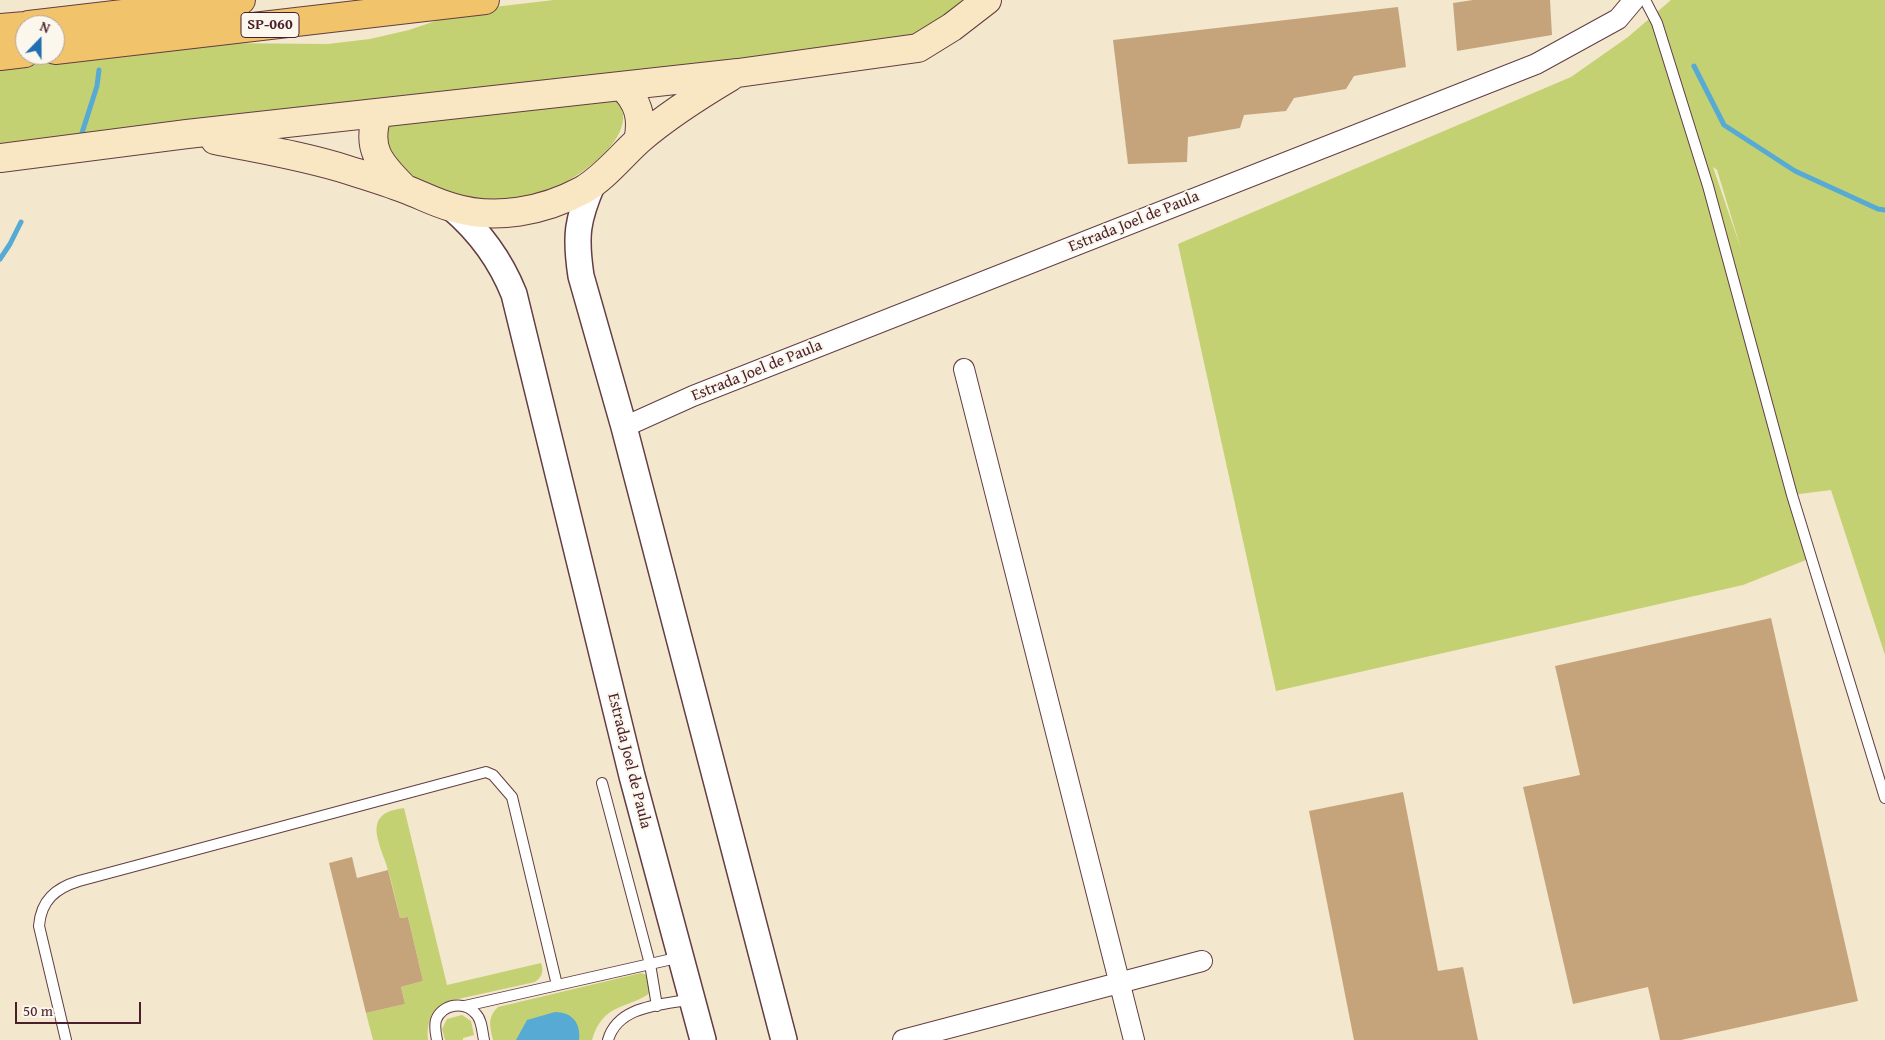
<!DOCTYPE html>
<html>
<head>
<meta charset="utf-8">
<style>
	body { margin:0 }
	#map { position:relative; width:1885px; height:1040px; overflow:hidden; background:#f3e7cd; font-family:"Gentium Book Plus",serif }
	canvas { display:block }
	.north { position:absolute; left:15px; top:15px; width:50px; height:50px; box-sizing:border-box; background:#fbf7ec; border:1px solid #b4a19f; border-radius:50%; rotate:22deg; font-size:14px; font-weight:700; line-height:20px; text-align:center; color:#4a1f2b }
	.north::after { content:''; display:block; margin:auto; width:18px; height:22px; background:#1f6fb2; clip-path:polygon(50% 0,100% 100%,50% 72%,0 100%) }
	.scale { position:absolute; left:15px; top:1002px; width:126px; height:22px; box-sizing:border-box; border:2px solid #4a1f2b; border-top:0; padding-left:6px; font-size:15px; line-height:18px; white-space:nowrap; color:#4a1f2b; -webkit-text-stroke:4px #fbf7ec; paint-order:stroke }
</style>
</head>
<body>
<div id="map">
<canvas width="1885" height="1040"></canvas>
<div class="north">N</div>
<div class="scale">50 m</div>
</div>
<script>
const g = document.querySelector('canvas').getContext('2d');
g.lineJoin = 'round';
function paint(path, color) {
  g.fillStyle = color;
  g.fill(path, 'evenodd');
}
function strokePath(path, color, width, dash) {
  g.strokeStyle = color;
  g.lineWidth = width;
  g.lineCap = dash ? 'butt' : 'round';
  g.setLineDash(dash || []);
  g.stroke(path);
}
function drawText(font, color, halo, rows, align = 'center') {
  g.font = font + ' "Gentium Book Plus",serif';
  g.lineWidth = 4;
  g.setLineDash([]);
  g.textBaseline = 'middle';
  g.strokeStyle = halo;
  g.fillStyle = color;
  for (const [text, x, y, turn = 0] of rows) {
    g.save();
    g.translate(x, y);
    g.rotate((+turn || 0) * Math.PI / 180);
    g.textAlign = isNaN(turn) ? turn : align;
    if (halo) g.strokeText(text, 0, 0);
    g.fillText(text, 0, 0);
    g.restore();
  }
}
paint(new Path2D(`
	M 554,0 L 976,0 L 932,30 L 899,41 L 259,120 L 0,144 L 0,68 L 214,43 L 328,44 L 370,39 L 409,30 L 468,10 Z
	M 1671,0 L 1885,0 L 1885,655 L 1831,490 L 1792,495 L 1811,558 L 1743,585 L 1276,691 L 1178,244 L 1571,77 L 1628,37 ZM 1713,167 L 1717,170 L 1741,249 Z
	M 614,97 C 652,135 562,191 530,197 C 493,204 453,200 420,180 C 409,173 387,162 386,147 C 385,140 386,132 387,124 Z
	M 404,808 L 447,985 L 541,963 C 544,971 542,977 535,982 L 449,1001 C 432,1009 426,1021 428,1040 L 373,1040 L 366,1013 L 405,1004 L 401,987 L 423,981 L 408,917 L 400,918 C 396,902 393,886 388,870 C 385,858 374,837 377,825 C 380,812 392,810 404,808 Z
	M 641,973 L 650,976 L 650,993 C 625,1010 603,1003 592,1040 L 493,1040 C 490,1027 487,1017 498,1007 Z
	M 462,1015 L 471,1021 L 474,1035 L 463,1038 L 463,1040 L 445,1040 L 442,1029 L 447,1019 Z`), '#c4d172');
paint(new Path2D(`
	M 555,1012 C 572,1012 581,1023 579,1040 L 516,1040 L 527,1020 Z`), '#57aad3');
strokePath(new Path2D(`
	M 1694,66 L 1724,125 L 1795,171 L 1878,209 L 1885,210
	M 81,136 L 97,86 L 99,70
	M 0,259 L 10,244 L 21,222`), '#57aad3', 5);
paint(new Path2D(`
	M 1473,0 L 1550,0 L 1552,35 L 1457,51 L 1453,3 Z
	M 1398,7 L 1406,67 L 1354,76 L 1346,89 L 1294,98 L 1286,111 L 1244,115 L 1240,128 L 1188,137 L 1187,162 L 1128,164 L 1113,40 Z
	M 1771,618 L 1858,1001 L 1681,1040 L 1660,1040 L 1648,987 L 1573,1004 L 1523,787 L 1580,775 L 1555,666 Z
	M 1403,792 L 1438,971 L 1463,967 L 1478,1040 L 1354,1040 L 1309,811 Z
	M 352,857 L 357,878 L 388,870 L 400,918 L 408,917 L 423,981 L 401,987 L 405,1004 L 366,1013 L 329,863 Z`), '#c6a47b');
const service = new Path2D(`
	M 1645,0 L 1657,23 L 1708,186 L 1792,495 L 1885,798
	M 602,783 L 650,964 L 657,1006
	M 465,1006 L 681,957
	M 66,1040 L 39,926 C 41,900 56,888 79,881 L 486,772 L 493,775 L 512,797 L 557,985
	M 437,1040 C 436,1034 434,1027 436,1020 C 442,1004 465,1000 476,1014 C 482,1020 482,1031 484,1040
	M 608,1040 C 618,1005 662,1005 692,999`);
const minor = new Path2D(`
	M 964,369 L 1134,1040
	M 624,427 L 693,396 L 1536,64 L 1618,19 L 1634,0
	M 903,1040 L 1202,961`);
const tertiary = new Path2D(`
	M 593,183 C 577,220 575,236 581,276 L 624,427 L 784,1040
	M 452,208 C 480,232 500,259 514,294 L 632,776 L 703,1040`);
const secondary = new Path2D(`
	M 622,86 C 639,102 643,119 638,141
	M 378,113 C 365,148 380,164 403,187
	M 215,140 C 259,149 304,156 348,170 C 367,176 387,182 405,189 C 421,195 436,203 451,207 C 495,221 544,211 583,190 C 605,177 621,156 640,139 C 668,115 698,96 730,77
	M 0,158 L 187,134 L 738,73 L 918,48 L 952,27 L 987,0`);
const motorway = new Path2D(`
	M 29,25 L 241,0
	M 0,28 L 25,26
	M 55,50 L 485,0
	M 0,56 L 25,53`);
strokePath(service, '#633d43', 12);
strokePath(minor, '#633d43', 22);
strokePath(tertiary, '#633d43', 28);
strokePath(secondary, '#633d43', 30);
strokePath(motorway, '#633d43', 30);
strokePath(service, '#fff', 10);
strokePath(minor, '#fff', 20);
strokePath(tertiary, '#fff', 25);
strokePath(secondary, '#f9e7c3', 28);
strokePath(motorway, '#f1c36a', 28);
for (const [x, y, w] of [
	[270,25,58]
]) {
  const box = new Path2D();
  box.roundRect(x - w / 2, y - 12.5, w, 25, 4);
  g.fillStyle = '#fbf7ec';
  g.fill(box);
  strokePath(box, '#4a1f2b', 1);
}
drawText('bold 15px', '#4a1f2b', null, [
	["SP-060",270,25]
]);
drawText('16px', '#4a1f2b', '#fbf7ec', [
	["Estrada Joel de Paula",1134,222,-22],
	["Estrada Joel de Paula",757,371,-22],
	["Estrada Joel de Paula",629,761,76]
]);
</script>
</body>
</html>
